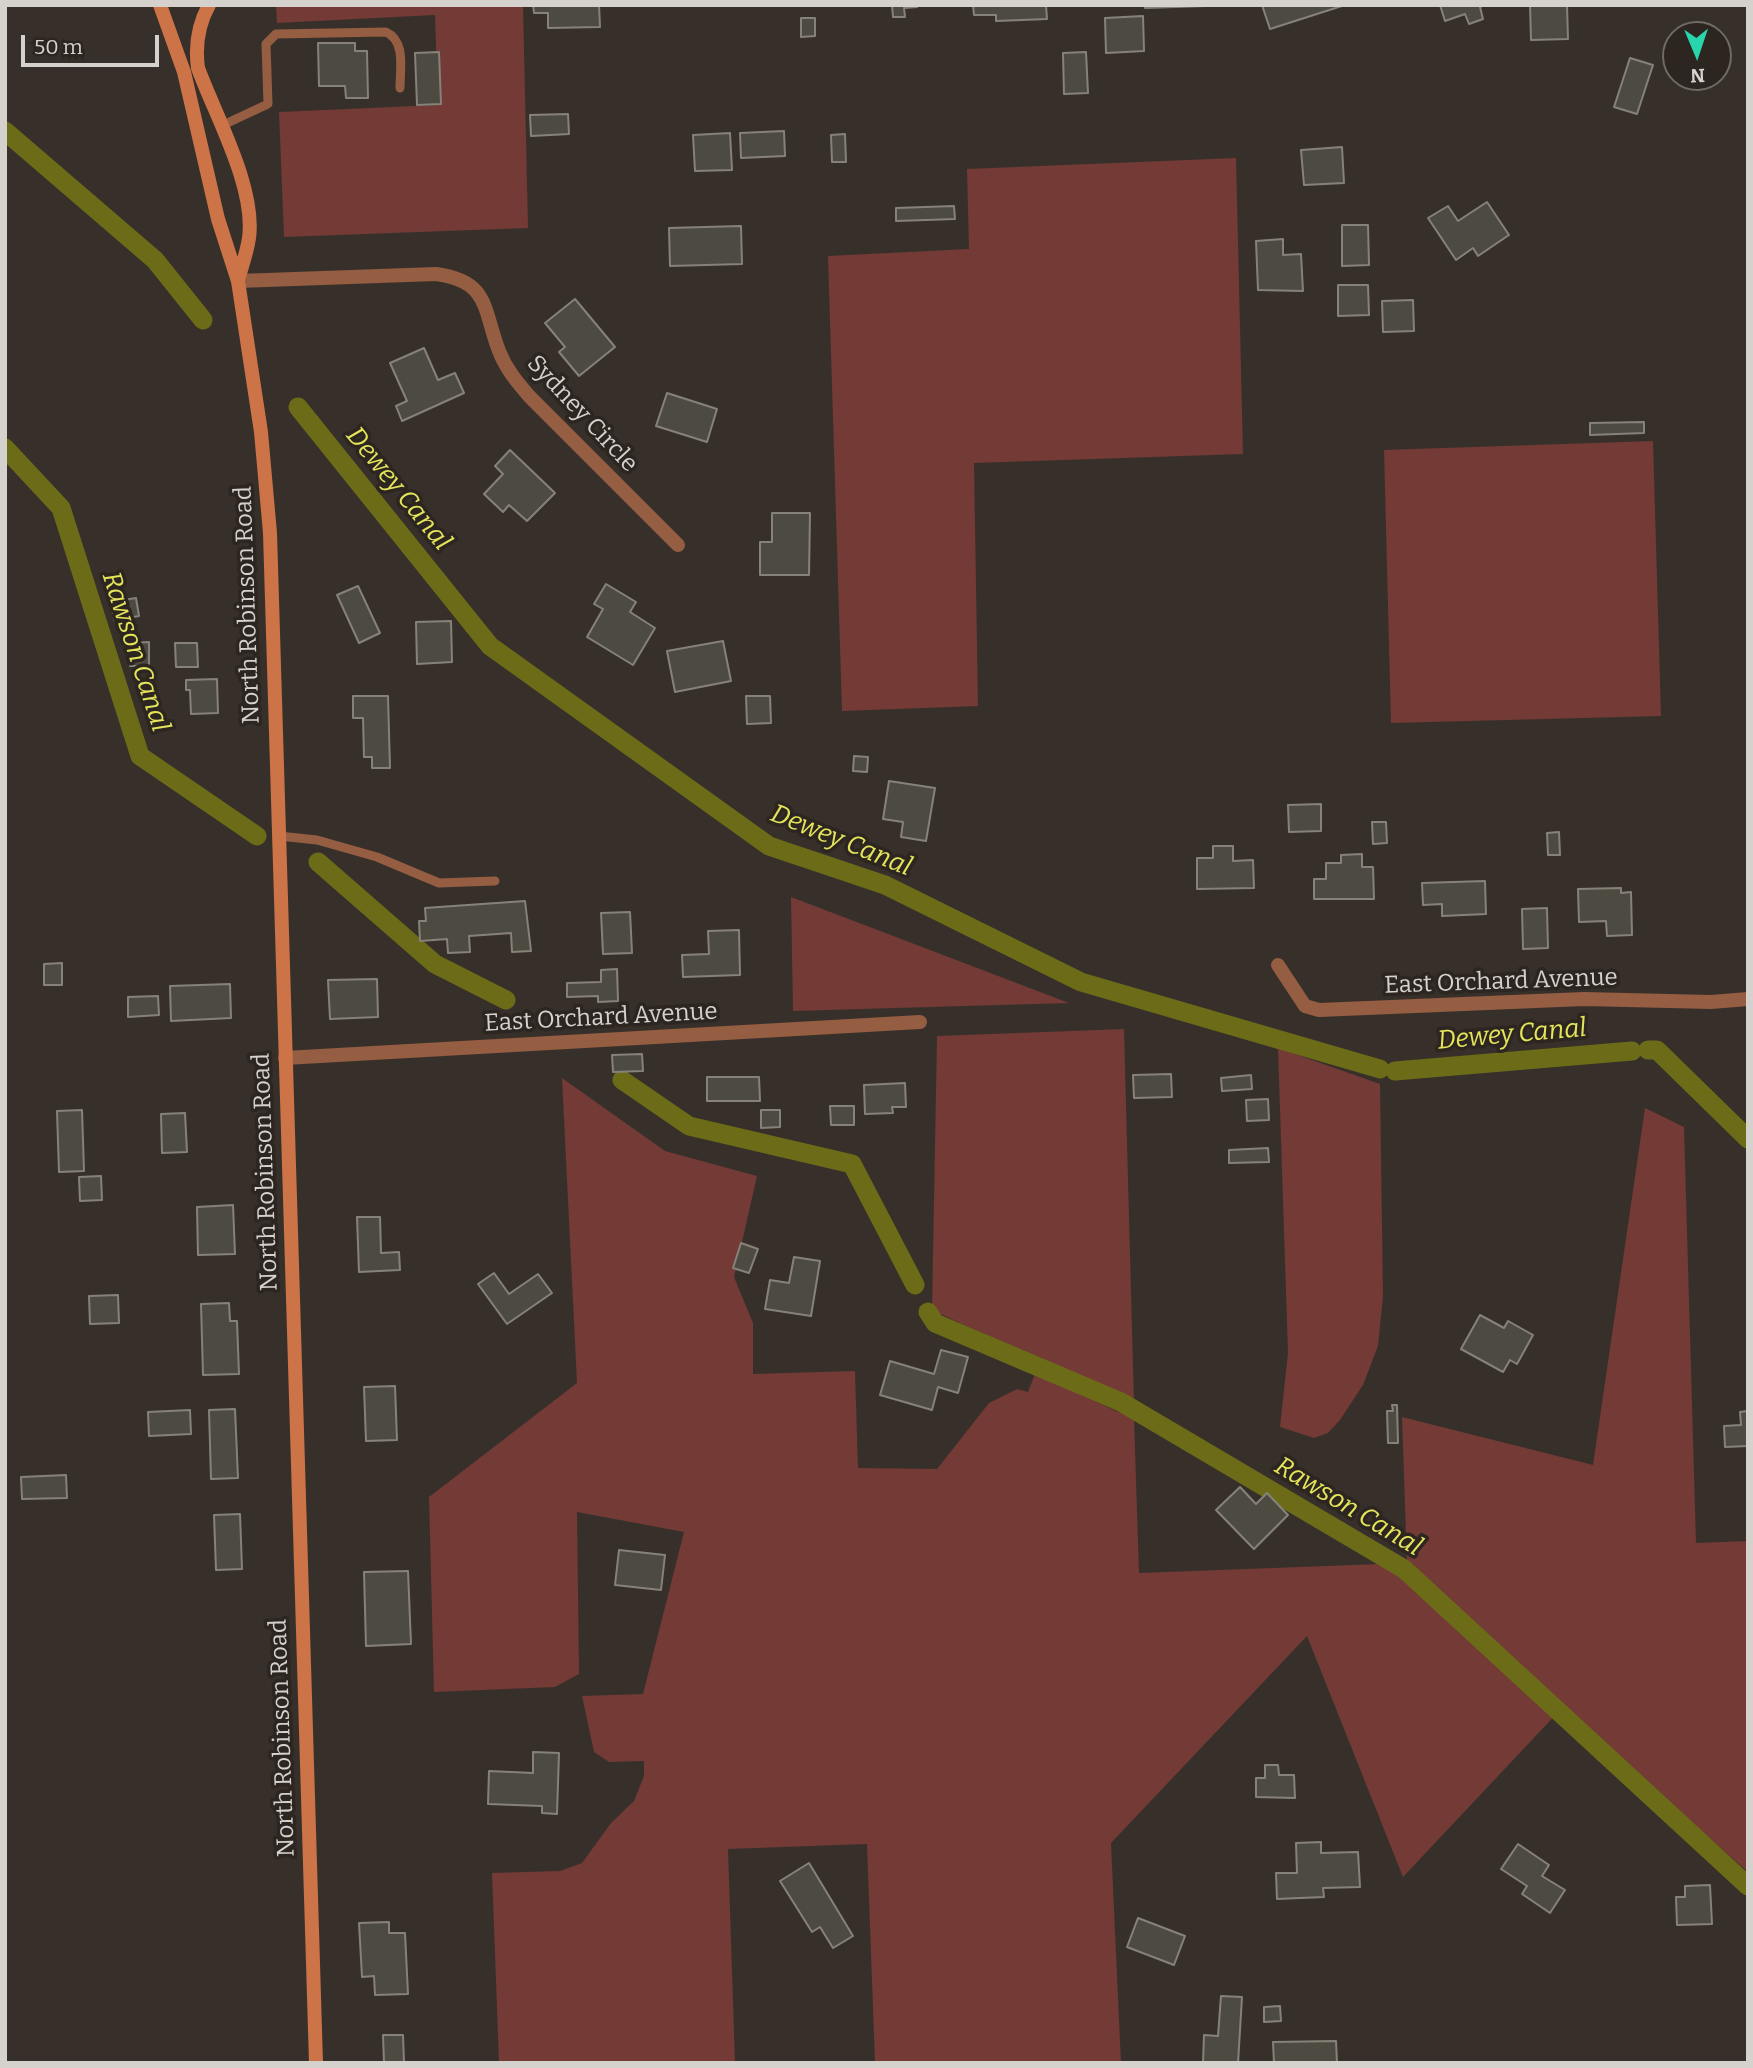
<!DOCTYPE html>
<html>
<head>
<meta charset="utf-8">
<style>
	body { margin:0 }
	#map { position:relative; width:1753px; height:2068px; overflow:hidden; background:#37302a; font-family:Bitter,serif }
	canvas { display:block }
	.frame { position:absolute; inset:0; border:7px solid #d5d1cd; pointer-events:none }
	.north { position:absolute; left:1662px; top:21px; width:70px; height:70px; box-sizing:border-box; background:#2d2620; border:2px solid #706a65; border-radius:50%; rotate:178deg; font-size:19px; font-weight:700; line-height:28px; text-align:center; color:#d5d1cd }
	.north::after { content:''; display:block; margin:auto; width:24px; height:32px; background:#28d5ad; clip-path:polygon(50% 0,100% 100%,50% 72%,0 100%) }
	.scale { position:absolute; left:21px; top:35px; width:138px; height:32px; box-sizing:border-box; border:4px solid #d5d1cd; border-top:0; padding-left:9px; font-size:21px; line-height:24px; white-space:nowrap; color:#d5d1cd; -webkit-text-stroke:5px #2d2620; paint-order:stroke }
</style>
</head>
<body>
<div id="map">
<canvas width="1753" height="2068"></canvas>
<div class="frame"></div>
<div class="north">N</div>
<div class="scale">50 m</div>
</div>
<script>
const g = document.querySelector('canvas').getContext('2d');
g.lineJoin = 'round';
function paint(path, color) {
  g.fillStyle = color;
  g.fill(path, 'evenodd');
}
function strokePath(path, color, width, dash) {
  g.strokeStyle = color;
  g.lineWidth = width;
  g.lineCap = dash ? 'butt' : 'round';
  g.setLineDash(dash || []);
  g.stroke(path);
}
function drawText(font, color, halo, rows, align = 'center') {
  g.font = font + ' Bitter,serif';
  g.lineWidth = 7;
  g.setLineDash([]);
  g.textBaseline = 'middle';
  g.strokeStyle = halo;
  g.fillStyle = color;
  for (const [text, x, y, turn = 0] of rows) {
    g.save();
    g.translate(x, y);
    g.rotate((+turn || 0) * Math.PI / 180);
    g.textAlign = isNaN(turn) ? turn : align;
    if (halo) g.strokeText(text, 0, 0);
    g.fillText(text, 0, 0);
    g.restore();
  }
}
paint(new Path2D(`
	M 276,5 L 523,5 L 528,228 L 284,237 L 279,112 L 438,105 L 435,15 L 277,23 Z
	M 1236,158 L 1243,454 L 974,463 L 978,706 L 842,711 L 828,256 L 969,249 L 967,169 Z
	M 1653,441 L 1661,716 L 1391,723 L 1384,450 Z
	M 791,897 L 1069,1003 L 793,1011 Z
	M 1124,1029 L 1134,1404 L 932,1310 L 937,1036 Z
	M 1278,1048 L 1380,1084 L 1383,1296 L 1378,1346 L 1363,1385 L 1340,1420 L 1328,1433 L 1314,1438 L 1280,1427 L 1288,1353 Z
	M 562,1078 L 665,1151 L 757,1176 L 734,1277 L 753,1323 L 753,1374 L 855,1371 L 858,1468 L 937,1469 L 989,1403 L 1017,1389 L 1028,1392 L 1035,1374 L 1134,1419 L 1139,1573 L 1407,1563 L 1402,1417 L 1593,1465 L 1645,1108 L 1684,1127 L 1696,1543 L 1748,1541 L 1748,1872 L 1562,1708 L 1403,1877 L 1307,1636 L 1111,1843 L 1121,2063 L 875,2063 L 867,1844 L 728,1849 L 735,2063 L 499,2063 L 492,1873 L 560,1871 L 582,1863 L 611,1823 L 634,1801 L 644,1776 L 644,1761 L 609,1762 L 594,1752 L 582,1696 L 643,1694 L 684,1532 L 577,1512 L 579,1674 L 555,1687 L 434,1692 L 429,1497 L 577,1383 Z`), '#733a36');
strokePath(new Path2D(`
	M 5,131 L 155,260 L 203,320
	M 298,407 L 490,646 L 769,846 L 885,885 L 1081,982 L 1380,1069
	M 5,448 L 61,508 L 140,756 L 257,836
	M 318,862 L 435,964 L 506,1000
	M 1648,1050 L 1657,1050 L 1748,1139
	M 1395,1071 L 1632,1051
	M 622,1080 L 689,1126 L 852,1164 L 915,1285
	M 928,1312 L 935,1323 L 1121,1402 L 1404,1569 L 1748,1886`), '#6c6c18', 19);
const building = new Path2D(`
	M 533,5 L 599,5 L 600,27 L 548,28 L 548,13 L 534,13 Z
	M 892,5 L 917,5 L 917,7 L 904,8 L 905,17 L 893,17 Z
	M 973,5 L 1046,5 L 1047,19 L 996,21 L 996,15 L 974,15 Z
	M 1145,5 L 1206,5 L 1206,6 L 1145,8 Z
	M 1262,5 L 1345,5 L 1270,29 Z
	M 1440,5 L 1484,5 L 1480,7 L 1483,19 L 1469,24 L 1465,14 L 1445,21 Z
	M 1530,5 L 1567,5 L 1568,39 L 1531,40 Z
	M 1143,16 L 1144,51 L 1106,53 L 1105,18 Z
	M 801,18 L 815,18 L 815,36 L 801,37 Z
	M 318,43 L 355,43 L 355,51 L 367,51 L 368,98 L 346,98 L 345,86 L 319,86 Z
	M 439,52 L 441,104 L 417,105 L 415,53 Z
	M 1086,52 L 1088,93 L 1064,94 L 1063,53 Z
	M 1630,58 L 1653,65 L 1637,114 L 1614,107 Z
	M 568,114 L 569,134 L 531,136 L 530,115 Z
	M 784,131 L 785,156 L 741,158 L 740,133 Z
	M 730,133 L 732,170 L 695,171 L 693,135 Z
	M 845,134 L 846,162 L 832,162 L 831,135 Z
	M 1342,147 L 1344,183 L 1304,185 L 1301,150 Z
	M 1487,202 L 1509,235 L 1478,256 L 1473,248 L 1456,260 L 1428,218 L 1448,206 L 1458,221 Z
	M 954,206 L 955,219 L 896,221 L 896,208 Z
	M 1342,225 L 1368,225 L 1369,265 L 1342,266 Z
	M 741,226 L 742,264 L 670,266 L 669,228 Z
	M 1283,239 L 1283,255 L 1301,254 L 1303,291 L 1258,290 L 1256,241 Z
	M 1338,285 L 1368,285 L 1369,315 L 1338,316 Z
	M 575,299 L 615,347 L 579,376 L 559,352 L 565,347 L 545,323 Z
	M 1413,300 L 1414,331 L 1383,332 L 1382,301 Z
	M 424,348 L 438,380 L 455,373 L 464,393 L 402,421 L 396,406 L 407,401 L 390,363 Z
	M 667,393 L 717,409 L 707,442 L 656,426 Z
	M 1644,422 L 1644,433 L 1590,435 L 1590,423 Z
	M 510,450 L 555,493 L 527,521 L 509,505 L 503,512 L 484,494 L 503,474 L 495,466 Z
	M 772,513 L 810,513 L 809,575 L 760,575 L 760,542 L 772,542 Z
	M 606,584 L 636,602 L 630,612 L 655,628 L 633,665 L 587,637 L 603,609 L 594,604 Z
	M 358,586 L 380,633 L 359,643 L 337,595 Z
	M 136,598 L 139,616 L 114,620 L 111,602 Z
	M 451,621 L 452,662 L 417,664 L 416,622 Z
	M 723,641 L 731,681 L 675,692 L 667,651 Z
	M 149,642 L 149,666 L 130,666 L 129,643 Z
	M 175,643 L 197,643 L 198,667 L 176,667 Z
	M 217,679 L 218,713 L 191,714 L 190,690 L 186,690 L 186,680 Z
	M 353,696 L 388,696 L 390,768 L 372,768 L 372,757 L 364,757 L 363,718 L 353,718 Z
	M 746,696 L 770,696 L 771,723 L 747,724 Z
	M 854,756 L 868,757 L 867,772 L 853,771 Z
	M 889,781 L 935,788 L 926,841 L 901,837 L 903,822 L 883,819 Z
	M 1321,804 L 1321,831 L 1289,832 L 1288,805 Z
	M 1372,822 L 1386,822 L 1387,843 L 1373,844 Z
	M 1559,832 L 1560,855 L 1548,855 L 1547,833 Z
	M 1213,846 L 1233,846 L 1233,861 L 1253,860 L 1254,888 L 1197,889 L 1197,858 L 1213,858 Z
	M 1362,854 L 1362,867 L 1373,867 L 1374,899 L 1314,899 L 1314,879 L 1326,879 L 1326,863 L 1341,863 L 1341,855 Z
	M 1485,881 L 1486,914 L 1442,916 L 1442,904 L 1423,905 L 1422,883 Z
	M 1621,888 L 1621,893 L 1631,892 L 1632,935 L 1607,936 L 1606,921 L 1579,922 L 1578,889 Z
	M 525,901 L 531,951 L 512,952 L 511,933 L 469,936 L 470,952 L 448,953 L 447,939 L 420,941 L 419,921 L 426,921 L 425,908 Z
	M 1547,908 L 1548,948 L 1523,949 L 1522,909 Z
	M 630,912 L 632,953 L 603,954 L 601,913 Z
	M 739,930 L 740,975 L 683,977 L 682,955 L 709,954 L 708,931 Z
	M 62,963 L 62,985 L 44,985 L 44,964 Z
	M 617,969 L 618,1001 L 598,1002 L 598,996 L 567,997 L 567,983 L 601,982 L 601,970 Z
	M 377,979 L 378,1017 L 330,1019 L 328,980 Z
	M 230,984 L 231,1018 L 171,1021 L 170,986 Z
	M 158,996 L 159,1015 L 128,1017 L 128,997 Z
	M 642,1054 L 643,1071 L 613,1072 L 612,1055 Z
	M 1171,1074 L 1172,1097 L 1134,1098 L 1133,1075 Z
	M 1251,1075 L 1252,1089 L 1222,1091 L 1221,1078 Z
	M 707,1077 L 759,1077 L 760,1101 L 707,1101 Z
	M 905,1083 L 906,1107 L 892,1107 L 893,1113 L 865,1114 L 864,1085 Z
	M 1268,1099 L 1269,1120 L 1247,1121 L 1246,1100 Z
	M 830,1106 L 854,1106 L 854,1125 L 831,1125 Z
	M 82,1110 L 84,1171 L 59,1172 L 57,1111 Z
	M 761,1110 L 780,1110 L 780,1127 L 761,1128 Z
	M 185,1113 L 187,1152 L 162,1153 L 161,1114 Z
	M 1268,1148 L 1269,1162 L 1229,1163 L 1229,1150 Z
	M 101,1176 L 102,1200 L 80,1201 L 79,1177 Z
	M 233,1205 L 235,1254 L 198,1255 L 197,1207 Z
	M 357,1217 L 380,1217 L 381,1253 L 399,1252 L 400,1270 L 359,1272 Z
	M 741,1243 L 758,1249 L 749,1273 L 733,1268 Z
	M 794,1257 L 820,1261 L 811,1316 L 765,1309 L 770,1280 L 789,1283 Z
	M 494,1273 L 509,1294 L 538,1274 L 552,1293 L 507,1324 L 478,1284 Z
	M 118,1295 L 119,1323 L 90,1324 L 89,1296 Z
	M 229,1303 L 230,1321 L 237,1321 L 239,1374 L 203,1375 L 201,1304 Z
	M 1480,1315 L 1504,1328 L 1508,1321 L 1533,1335 L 1517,1364 L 1510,1360 L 1503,1372 L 1461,1349 Z
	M 941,1350 L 968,1357 L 958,1393 L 938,1387 L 932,1410 L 880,1395 L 890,1361 L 934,1374 Z
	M 395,1386 L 397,1440 L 366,1441 L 364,1387 Z
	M 1392,1405 L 1397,1405 L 1398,1443 L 1388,1443 L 1387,1411 L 1393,1411 Z
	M 235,1409 L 238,1478 L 211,1479 L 209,1410 Z
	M 190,1410 L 191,1434 L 149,1436 L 148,1412 Z
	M 1748,1411 L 1748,1446 L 1725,1447 L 1724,1426 L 1741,1425 L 1740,1412 Z
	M 66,1475 L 67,1498 L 22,1499 L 21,1477 Z
	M 1240,1487 L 1256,1504 L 1267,1493 L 1288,1515 L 1254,1549 L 1216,1510 Z
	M 240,1514 L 242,1569 L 216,1570 L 214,1515 Z
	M 619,1550 L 665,1555 L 661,1590 L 615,1585 Z
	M 408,1571 L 411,1644 L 366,1646 L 364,1572 Z
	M 533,1752 L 559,1753 L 557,1814 L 542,1813 L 542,1806 L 488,1804 L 489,1771 L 533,1773 Z
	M 1265,1765 L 1278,1765 L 1279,1775 L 1294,1775 L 1295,1798 L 1256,1797 L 1256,1778 L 1265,1778 Z
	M 1321,1842 L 1321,1853 L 1358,1852 L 1360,1887 L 1323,1888 L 1324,1897 L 1277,1899 L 1276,1873 L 1297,1873 L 1296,1843 Z
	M 1518,1844 L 1549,1865 L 1542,1876 L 1565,1890 L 1550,1913 L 1522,1894 L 1527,1886 L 1501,1869 Z
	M 809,1863 L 853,1936 L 833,1948 L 820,1927 L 812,1932 L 780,1881 Z
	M 1710,1885 L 1712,1924 L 1677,1925 L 1676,1897 L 1685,1897 L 1685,1886 Z
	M 1138,1918 L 1185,1936 L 1174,1965 L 1127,1947 Z
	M 389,1922 L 389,1933 L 405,1933 L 408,1994 L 375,1995 L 374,1976 L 362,1977 L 359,1923 Z
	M 1221,1996 L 1242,1997 L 1238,2063 L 1203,2063 L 1204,2035 L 1218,2036 Z
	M 1280,2006 L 1281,2021 L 1264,2022 L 1264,2007 Z
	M 383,2035 L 403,2035 L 404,2063 L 384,2063 Z
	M 1336,2041 L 1337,2063 L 1274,2063 L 1273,2042 Z`);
paint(building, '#4d4a41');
strokePath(building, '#868279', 2);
strokePath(new Path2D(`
	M 223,125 L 268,104 L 266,44 L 276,34 L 386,32 C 406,41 400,69 400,88
	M 279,836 L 317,840 L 377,857 L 439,883 L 495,881`), '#955d42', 9);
strokePath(new Path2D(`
	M 238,281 L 436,274 C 490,281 483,310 499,351 C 506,369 517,382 529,396 L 678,545
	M 1278,965 L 1305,1006 L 1319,1010 L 1584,999 L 1711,1002 L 1748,999
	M 285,1058 L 920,1022`), '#955d42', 14);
strokePath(new Path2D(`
	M 160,5 L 184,72 L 218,219 L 238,281 L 261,432 L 270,533 L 316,2063
	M 209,5 C 198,25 195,46 198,68 C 215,115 256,187 249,238 C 247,252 242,266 238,280`), '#cc7347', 14);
drawText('24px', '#d5d1cd', '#2d2620', [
	["Sydney Circle",582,414,47],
	["North Robinson Road",248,605,-92],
	["East Orchard Avenue",1501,982,-2],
	["East Orchard Avenue",601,1018,-3],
	["North Robinson Road",266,1172,-92],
	["North Robinson Road",283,1738,-92]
]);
drawText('italic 26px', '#e5e55c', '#2d2620', [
	["Dewey Canal",398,489,51],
	["Rawson Canal",135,652,72],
	["Dewey Canal",841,841,22],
	["Dewey Canal",1512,1035,-5],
	["Rawson Canal",1348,1507,31]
]);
</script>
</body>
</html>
